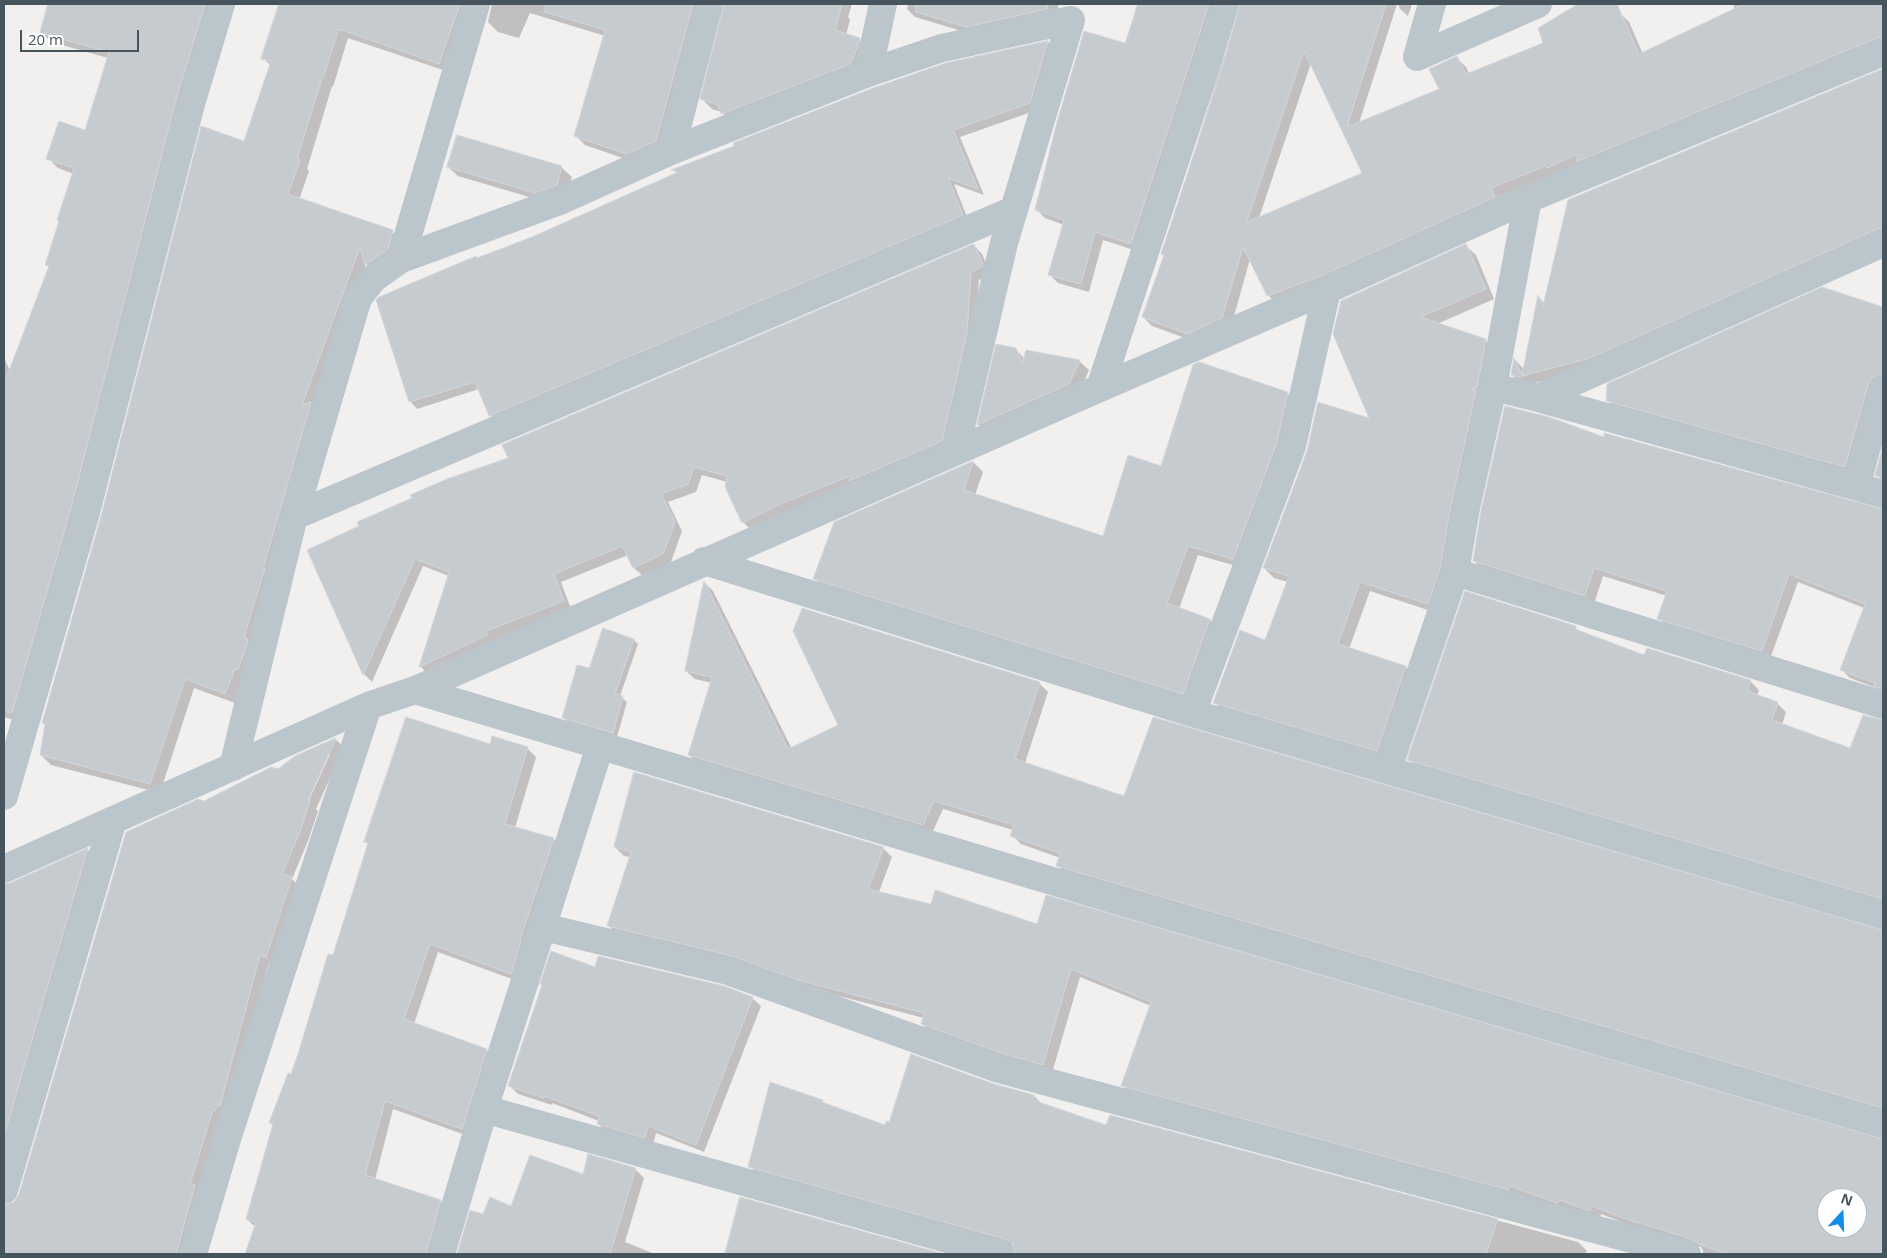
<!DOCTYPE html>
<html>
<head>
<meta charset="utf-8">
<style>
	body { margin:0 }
	#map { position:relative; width:1887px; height:1258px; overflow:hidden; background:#f2efef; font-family:"Open Sans",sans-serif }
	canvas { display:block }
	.frame { position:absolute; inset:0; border:5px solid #46555d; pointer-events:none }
	.north { position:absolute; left:1817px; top:1188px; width:50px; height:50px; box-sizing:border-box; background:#fff; border:1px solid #b5bbbe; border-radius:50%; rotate:20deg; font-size:14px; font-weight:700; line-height:20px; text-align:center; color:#46555d }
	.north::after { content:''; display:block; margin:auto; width:18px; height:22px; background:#128de8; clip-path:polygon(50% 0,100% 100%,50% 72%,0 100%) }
	.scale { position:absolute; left:20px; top:30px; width:119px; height:22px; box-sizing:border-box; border:2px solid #46555d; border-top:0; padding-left:6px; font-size:15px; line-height:18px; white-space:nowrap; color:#46555d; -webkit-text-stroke:4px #fff; paint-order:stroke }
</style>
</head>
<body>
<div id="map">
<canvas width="1887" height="1258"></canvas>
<div class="frame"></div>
<div class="north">N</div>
<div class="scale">20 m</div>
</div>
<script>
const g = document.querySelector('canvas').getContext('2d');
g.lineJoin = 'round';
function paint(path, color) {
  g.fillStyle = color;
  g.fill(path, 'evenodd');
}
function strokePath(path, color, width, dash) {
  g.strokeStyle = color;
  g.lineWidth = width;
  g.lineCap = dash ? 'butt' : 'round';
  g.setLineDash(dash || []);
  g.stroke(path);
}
paint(new Path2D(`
	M 50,4 L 117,22 L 122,4 L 219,4 L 21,722 L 4,717 L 4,450 L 9,452 L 4,440 L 4,357 L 10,371 L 50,268 L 47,265 L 74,174 L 58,168 L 48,158 L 86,132 L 108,58 L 51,42 L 42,33 Z
	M 280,4 L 474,4 L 449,72 L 348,38 L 333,87 L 332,86 L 307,169 L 309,171 L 299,200 L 392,232 L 402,241 L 376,274 L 366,264 L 314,407 L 235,703 L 194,688 L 160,793 L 51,765 L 41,755 L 46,726 L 43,722 L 271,66 L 263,58 Z
	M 492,4 L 707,4 L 665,150 L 637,163 L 585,145 L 575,135 L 605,36 L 530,13 L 519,38 L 498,32 L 488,22 Z
	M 725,4 L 852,4 L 848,17 L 850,20 L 846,35 L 859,40 L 869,49 L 859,73 L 732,123 L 722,112 L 712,109 L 702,99 Z
	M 908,4 L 1059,4 L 1055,18 L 975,35 L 915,17 L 907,9 Z
	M 1139,4 L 1221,4 L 1140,252 L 1103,240 L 1089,292 L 1058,283 L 1049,274 L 1064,225 L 1045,218 L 1037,210 L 1126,45 Z
	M 1241,4 L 1397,4 L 1359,123 L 1441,90 L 1457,58 L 1466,67 L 1482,100 L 1620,13 L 1629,22 L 1643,54 L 1735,9 L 1733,4 L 1883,4 L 1883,47 L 1498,197 L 1502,206 L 1277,304 L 1268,295 L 1250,259 L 1231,327 L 1196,342 L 1152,326 L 1143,317 L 1165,257 L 1162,254 ZM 1311,63 L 1364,173 L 1259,218 Z
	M 1398,4 L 1412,4 L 1408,16 L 1400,9 Z
	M 1048,42 L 1055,49 L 1037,110 L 960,137 L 984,195 L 954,184 L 969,222 L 498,423 L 491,415 L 479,389 L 417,409 L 410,401 L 478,259 L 533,238 L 677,174 L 674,170 L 947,64 Z
	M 1883,70 L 1883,237 L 1599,366 L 1527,385 L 1521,384 L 1512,375 L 1515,360 L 1524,369 L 1539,297 L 1545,304 L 1569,200 Z
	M 458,136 L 562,168 L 572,177 L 566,195 L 546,202 L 458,176 L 448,167 Z
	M 974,245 L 982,254 L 991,274 L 979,280 L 975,342 L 950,449 L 751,530 L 743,522 L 727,482 L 702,475 L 696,492 L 668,502 L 682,531 L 671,562 L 643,576 L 634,568 L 628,555 L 561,582 L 571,609 L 494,640 L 495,643 L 428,674 L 420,666 L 449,576 L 423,566 L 372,682 L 364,674 L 309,550 Z
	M 1466,246 L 1476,255 L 1494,299 L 1437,324 L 1485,340 L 1495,350 L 1437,613 L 1370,591 L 1349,649 L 1406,667 L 1415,677 L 1387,760 L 1224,712 L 1214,702 L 1266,642 L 1288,582 L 1274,578 L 1264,568 L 1371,420 L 1335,333 Z
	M 1822,289 L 1883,308 L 1883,385 L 1854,475 L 1616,409 L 1607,400 Z
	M 997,346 L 1015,349 L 1024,358 L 1079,361 L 1089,370 L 1079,394 L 988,434 L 979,425 Z
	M 1287,393 L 1298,403 L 1243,568 L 1198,555 L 1179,609 L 1210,620 L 1220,630 L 1193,703 L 824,588 L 814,578 L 835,523 L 973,462 L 983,472 L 975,495 L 1104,538 L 1161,467 Z
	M 1605,439 L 1883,510 L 1883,694 L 1879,689 L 1850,678 L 1841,669 L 1864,608 L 1798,582 L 1770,659 L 1668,627 L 1659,618 L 1667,596 L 1603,576 L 1594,604 L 1483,570 L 1474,561 Z
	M 1883,451 L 1883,482 L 1877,475 Z
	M 705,583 L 713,591 L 792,749 L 1039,683 L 1048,692 L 1025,763 L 1125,798 L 1883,931 L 1883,1113 L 1066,874 L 1058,866 L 1060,858 L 1021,844 L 1012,835 L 1013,830 L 943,809 L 932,833 L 698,764 L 689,755 L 712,683 L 695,679 L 686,671 Z
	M 1575,627 L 1580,632 L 1645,656 L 1750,681 L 1759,690 L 1757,696 L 1777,703 L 1786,712 L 1782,725 L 1851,750 L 1863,716 L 1883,721 L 1883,904 L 1418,768 L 1409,759 Z
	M 634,640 L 638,644 L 620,696 L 627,702 L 617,737 L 568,722 L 563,717 L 590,670 Z
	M 335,739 L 344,747 L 316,809 L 318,811 L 308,841 L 292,879 L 300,887 L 275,965 L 269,963 L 229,1114 L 187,1254 L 4,1254 L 4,1206 L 8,1206 L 16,1202 L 204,803 L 278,771 ZM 327,754 L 330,754 L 306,807 L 304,806 Z
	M 491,746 L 527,748 L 536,757 L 515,828 L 553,839 L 562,848 L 520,982 L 438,952 L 414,1024 L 486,1050 L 495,1059 L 471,1137 L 393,1109 L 375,1180 L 440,1201 L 449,1210 L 436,1254 L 246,1254 L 255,1227 L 247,1219 L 273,1125 L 271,1123 L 292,1075 L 334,957 L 369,845 L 366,842 Z
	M 615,847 L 883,848 L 892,857 L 879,892 L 931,906 L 1038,926 L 1883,1140 L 1883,1254 L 1703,1254 L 1703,1250 L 1701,1247 L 1654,1235 L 1601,1214 L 1599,1220 L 1131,1094 L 1122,1085 L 1151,1006 L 1080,977 L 1052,1073 L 931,1033 L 922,1024 L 924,1018 L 808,988 L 618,935 L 609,926 L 631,857 L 624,856 ZM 1827,1198 L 1857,1198 L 1857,1228 L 1827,1228 Z
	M 88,850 L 97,858 L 4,1173 L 4,885 L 11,884 Z
	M 595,968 L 752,998 L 761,1006 L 704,1152 L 656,1133 L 653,1145 L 607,1132 L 598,1124 L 599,1121 L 552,1103 L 552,1105 L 518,1094 L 509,1085 Z
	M 993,1085 L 1034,1096 L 1043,1105 L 1107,1126 L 1111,1117 L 1578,1242 L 1587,1251 L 1585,1254 L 1017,1254 L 1015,1247 L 758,1175 L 750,1166 L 822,1101 L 826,1105 L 886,1127 L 889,1123 Z
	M 635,1169 L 644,1178 L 625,1242 L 655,1254 L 458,1254 L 471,1212 L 484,1216 L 512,1208 L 583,1176 Z
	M 741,1199 L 939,1254 L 727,1254 Z`), '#0003');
const building = new Path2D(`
	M 48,4 L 205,4 L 176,100 L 70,512 L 12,713 L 4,711 L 4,384 L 49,266 L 45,265 L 59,221 L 57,220 L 74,168 L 46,159 L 59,121 L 85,130 L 109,52 L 40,33 Z
	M 279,4 L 460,4 L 439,64 L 339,29 L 323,78 L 322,78 L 297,159 L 300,160 L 288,194 L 393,230 L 388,249 L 365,265 L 360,247 L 302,405 L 311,402 L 263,569 L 265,568 L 244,637 L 248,639 L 247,644 L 238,670 L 235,669 L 225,694 L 185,679 L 150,784 L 40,755 L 45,724 L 42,723 L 100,520 L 201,126 L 244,141 L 271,61 L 261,59 Z
	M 546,4 L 693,4 L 656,141 L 626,154 L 574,136 L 605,30 L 545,12 Z
	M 724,4 L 842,4 L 835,30 L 860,38 L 858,46 L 850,64 L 721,114 L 718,105 L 700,99 Z
	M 917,4 L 1048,4 L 1047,9 L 966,27 L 916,12 Z
	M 1138,4 L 1209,4 L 1131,244 L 1095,232 L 1081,284 L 1048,275 L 1064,220 L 1035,210 L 1057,122 L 1084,31 L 1125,43 Z
	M 1240,4 L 1386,4 L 1347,127 L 1439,89 L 1429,69 L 1457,56 L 1466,74 L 1543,43 L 1538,28 L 1578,4 L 1617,4 L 1639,54 L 1744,4 L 1883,4 L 1883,37 L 1877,38 L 1576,162 L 1578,154 L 1547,168 L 1546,166 L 1491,188 L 1495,197 L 1321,276 L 1267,296 L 1243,247 L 1222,318 L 1187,334 L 1142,317 L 1164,255 L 1161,254 L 1221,72 ZM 1304,51 L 1362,173 L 1247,222 Z
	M 1048,41 L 1030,103 L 953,130 L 978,189 L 948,178 L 963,215 L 489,416 L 475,382 L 409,402 L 376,300 L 379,297 L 476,256 L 477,258 L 532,237 L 678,172 L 671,170 L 734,146 L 733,143 L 873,88 L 946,63 Z
	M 1883,69 L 1883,228 L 1877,229 L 1590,358 L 1518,377 L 1511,375 L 1514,358 L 1522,375 L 1538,295 L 1543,306 L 1568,200 Z
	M 457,135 L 562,166 L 557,185 L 535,193 L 447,167 Z
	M 974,244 L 983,265 L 982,267 L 971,272 L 967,333 L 942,441 L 849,481 L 852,475 L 791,500 L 791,499 L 742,523 L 725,487 L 727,476 L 694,467 L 688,484 L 661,494 L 675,522 L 663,554 L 633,568 L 622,546 L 554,574 L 564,601 L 486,631 L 488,635 L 419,667 L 449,572 L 415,559 L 363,675 L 307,550 L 359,526 L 357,522 L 412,498 L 410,495 L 447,479 L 508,458 L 502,445 Z
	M 1466,244 L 1486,289 L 1420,317 L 1486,339 L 1477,388 L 1472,389 L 1476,391 L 1451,505 L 1440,568 L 1428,604 L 1360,582 L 1338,644 L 1406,666 L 1377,751 L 1213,703 L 1240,630 L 1265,640 L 1289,576 L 1263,568 L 1307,451 L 1318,402 L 1369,418 L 1333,334 L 1341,301 Z
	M 1822,287 L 1883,307 L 1883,374 L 1872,378 L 1868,385 L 1845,467 L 1606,401 L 1607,384 Z
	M 996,344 L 1016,348 L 1022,363 L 1026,350 L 1080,360 L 1069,384 L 977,425 Z
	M 1199,362 L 1288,392 L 1277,442 L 1233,559 L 1188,546 L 1167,603 L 1210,619 L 1183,694 L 813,579 L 834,522 L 973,461 L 964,490 L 1103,536 L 1128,455 L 1161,466 L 1193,365 Z
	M 1505,406 L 1549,417 L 1604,437 L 1604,433 L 1883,509 L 1883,689 L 1874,686 L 1875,683 L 1840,670 L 1865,604 L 1789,574 L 1762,651 L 1657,619 L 1667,591 L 1594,568 L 1585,596 L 1473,561 L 1481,511 Z
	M 1883,446 L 1883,478 L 1875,476 Z
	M 704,581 L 788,749 L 838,725 L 793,631 L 802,608 L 1040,682 L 1015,759 L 1124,796 L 1153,717 L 1883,930 L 1883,1108 L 1056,866 L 1060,853 L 1010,836 L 1014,825 L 934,801 L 923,825 L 688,755 L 712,677 L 685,671 Z
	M 1465,591 L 1576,626 L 1575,629 L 1644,655 L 1647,648 L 1751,680 L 1747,691 L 1778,702 L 1772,720 L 1850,748 L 1863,715 L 1883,720 L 1883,899 L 1407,760 Z
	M 603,628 L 634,639 L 615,694 L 623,696 L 613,733 L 562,718 L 577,665 L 589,668 Z
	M 406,717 L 490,744 L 492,736 L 528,747 L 505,824 L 554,838 L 520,940 L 521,941 L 511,974 L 430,944 L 404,1019 L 487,1049 L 462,1129 L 385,1101 L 365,1175 L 441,1200 L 426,1254 L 245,1254 L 256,1222 L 246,1219 L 273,1124 L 269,1123 L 288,1073 L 291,1074 L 299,1051 L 328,954 L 333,955 L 368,843 L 364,842 Z
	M 336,738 L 308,801 L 310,801 L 300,832 L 282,874 L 292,877 L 266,957 L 260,955 L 220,1106 L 217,1105 L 215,1111 L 213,1110 L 190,1184 L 195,1185 L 176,1254 L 4,1254 L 4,1205 L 14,1202 L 19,1194 L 126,832 L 198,799 L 204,801 L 271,767 L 278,769 L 295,756 Z
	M 634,772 L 884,847 L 868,889 L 931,904 L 935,890 L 1037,924 L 1046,895 L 1883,1139 L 1883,1254 L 1727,1254 L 1699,1244 L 1691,1239 L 1637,1222 L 1637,1223 L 1592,1206 L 1590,1211 L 1560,1200 L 1557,1203 L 1510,1186 L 1509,1190 L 1121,1086 L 1151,1002 L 1071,969 L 1043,1065 L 1004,1054 L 921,1024 L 924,1013 L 798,980 L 732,956 L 607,926 L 631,852 L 614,847 ZM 1827,1198 L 1857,1198 L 1857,1228 L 1827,1228 Z
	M 88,848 L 4,1136 L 4,884 L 10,883 Z
	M 551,951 L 595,967 L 598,956 L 724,986 L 753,997 L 696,1145 L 648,1126 L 645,1138 L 597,1124 L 599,1116 L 544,1096 L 544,1098 L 508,1086 L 542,985 L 540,984 Z
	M 911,1054 L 994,1084 L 1034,1095 L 1033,1100 L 1106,1125 L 1110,1115 L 1498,1219 L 1486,1254 L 1016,1254 L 1012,1243 L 1005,1239 L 748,1167 L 770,1082 L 823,1100 L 822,1102 L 885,1125 L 886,1121 L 889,1122 Z
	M 588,1154 L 636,1168 L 610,1254 L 457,1254 L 470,1210 L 483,1214 L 490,1197 L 511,1206 L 530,1155 L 583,1174 Z
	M 740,1197 L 944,1254 L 725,1254 Z`);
paint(building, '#c6cbcf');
strokePath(building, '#d3d6db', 1);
strokePath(new Path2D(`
	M 1432,4 L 1417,57 L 1538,4
	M 868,73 L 883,4
	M 671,151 L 709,4
	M 401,259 L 562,200 L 671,151 L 868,73 L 942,48 L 1071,20 L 1004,243 L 955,452
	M 1493,387 L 1538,398 L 1883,494
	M 1100,388 L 1206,67 L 1225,4
	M 1538,398 L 1883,243
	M 1856,486 L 1883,389
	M 294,516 L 1014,210
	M 704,561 L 1192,713 L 1883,915
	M 1455,572 L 1883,705
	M 415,690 L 1119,901 L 1883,1124
	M 1192,713 L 1292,446 L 1327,290
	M 233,767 L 294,516 L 358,298 L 374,278 L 401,259 L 476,4
	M 1388,768 L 1455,572 L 1466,508 L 1493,387 L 1528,199
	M 4,796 L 85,516 L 191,104 L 221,4
	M 4,869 L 368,706 L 415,690 L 1100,388 L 1327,290 L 1528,199 L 1883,52
	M 543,927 L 728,971 L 999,1069 L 1687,1254
	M 484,1109 L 1001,1254
	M 4,1190 L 113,820
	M 193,1254 L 227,1139 L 368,706
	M 441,1254 L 484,1109 L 600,746`), '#bac6cc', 28);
</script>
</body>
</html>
